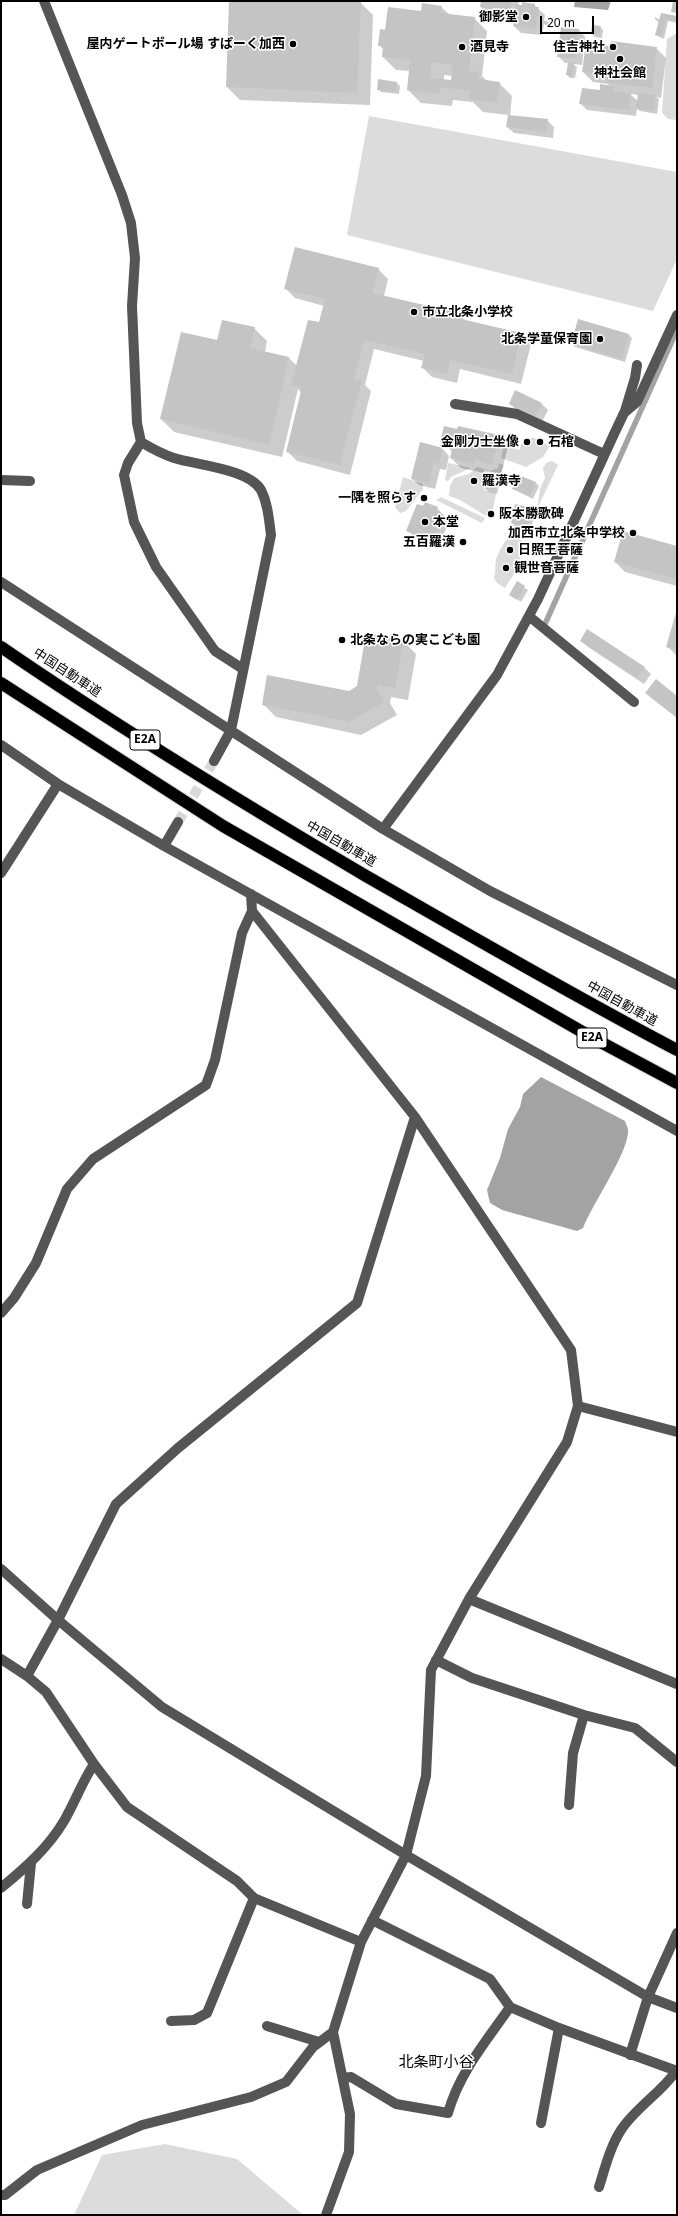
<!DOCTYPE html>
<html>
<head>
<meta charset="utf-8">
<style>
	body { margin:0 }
	#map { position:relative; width:678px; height:2216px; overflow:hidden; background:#fff; font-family:"Noto Sans",sans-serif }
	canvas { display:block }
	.frame { position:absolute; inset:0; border:2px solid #000; pointer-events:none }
	.scale { position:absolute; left:540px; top:16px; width:54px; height:18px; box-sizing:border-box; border:2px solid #000; border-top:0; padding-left:5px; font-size:12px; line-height:14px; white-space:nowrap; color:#000; -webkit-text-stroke:3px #fff; paint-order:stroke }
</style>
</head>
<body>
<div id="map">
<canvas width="678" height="2216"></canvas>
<div class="frame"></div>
<div class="scale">20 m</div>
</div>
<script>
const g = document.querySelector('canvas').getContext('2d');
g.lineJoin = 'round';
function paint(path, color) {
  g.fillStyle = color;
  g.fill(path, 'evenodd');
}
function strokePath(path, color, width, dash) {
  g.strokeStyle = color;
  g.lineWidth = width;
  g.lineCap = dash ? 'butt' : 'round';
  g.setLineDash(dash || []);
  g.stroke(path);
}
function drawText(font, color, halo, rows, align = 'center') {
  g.font = font + ' "Noto Sans","Noto Sans JP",sans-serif';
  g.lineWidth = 3;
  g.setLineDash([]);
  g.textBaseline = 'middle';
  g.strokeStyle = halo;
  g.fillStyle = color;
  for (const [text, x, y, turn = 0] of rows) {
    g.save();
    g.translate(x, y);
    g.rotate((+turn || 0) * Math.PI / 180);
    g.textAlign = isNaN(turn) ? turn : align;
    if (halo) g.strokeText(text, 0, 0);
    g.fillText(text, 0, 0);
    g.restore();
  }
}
paint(new Path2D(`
	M 675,34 L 677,34 L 677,120 L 668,119 L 662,113 L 667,39 Z
	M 369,116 L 677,172 L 677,259 L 653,311 L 347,235 Z
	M 532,437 L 550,446 L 543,457 L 526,467 L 501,458 L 504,445 L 519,450 L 523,440 L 530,441 Z
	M 552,461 L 558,465 L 537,509 L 540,489 L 545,478 L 543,468 L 546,463 Z
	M 448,463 L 471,468 L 451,477 L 448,481 L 445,480 Z
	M 499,463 L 504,465 L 500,477 L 488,474 L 484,490 L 496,493 L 493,509 L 486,516 L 460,500 L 449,496 L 450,486 L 454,478 L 469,474 L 477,467 L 491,471 L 498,468 Z
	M 403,477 L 423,484 L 423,489 L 406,511 L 400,513 L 395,507 Z
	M 441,497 L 485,518 L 482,523 L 436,500 Z
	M 512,534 L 524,542 L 517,569 L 505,588 L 497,583 L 494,578 C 496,570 495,565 496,559 C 499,550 506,539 512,534 Z
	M 165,2144 L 237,2159 L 303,2215 L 74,2215 L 102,2155 Z`), '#dcdcdc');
paint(new Path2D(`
	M 575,1 L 611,1 L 608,10 L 574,7 Z
	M 541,1077 L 625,1121 C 626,1125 629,1129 628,1133 C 626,1156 593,1203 583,1228 L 577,1231 L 502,1210 L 490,1203 L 487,1190 L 500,1158 L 508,1129 L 520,1107 L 523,1094 Z`), '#a3a3a3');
paint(new Path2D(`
	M 230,1 L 360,2 L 373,15 L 370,105 L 240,100 L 227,87 Z
	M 482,1 L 519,1 L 518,5 L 534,5 L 545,15 L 544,20 L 550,23 L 550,27 L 544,24 L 542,35 L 521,33 L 514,26 L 515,17 L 488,14 L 481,7 Z
	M 441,7 L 450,15 L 474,18 L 487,31 L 482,76 L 487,81 L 499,83 L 512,96 L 510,116 L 547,120 L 554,127 L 553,138 L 514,133 L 507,127 L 509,115 L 483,112 L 473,102 L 453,100 L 452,106 L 421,103 L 408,90 L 410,71 L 396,70 L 383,57 L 384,50 L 379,45 L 386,31 L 422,12 ZM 444,75 L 452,76 L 452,81 L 444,80 Z
	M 655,17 L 660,20 L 677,17 L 677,23 L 668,21 L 664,39 L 656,35 L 659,23 L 655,19 Z
	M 600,27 L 603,30 L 602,38 L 595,37 L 592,34 Z
	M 579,30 L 585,37 L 582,65 L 573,64 L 577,67 L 575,78 L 570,78 L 567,75 L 569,63 L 565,63 L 558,56 Z
	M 611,47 L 656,48 L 666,58 L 661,98 L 656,97 L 659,99 L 657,114 L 640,111 L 637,108 L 636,116 L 587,110 L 581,104 L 601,91 L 611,87 L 608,84 L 593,82 L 583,72 ZM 630,94 L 638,95 L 638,101 Z
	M 397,83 L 400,86 L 399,94 L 381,92 L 378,89 Z
	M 378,269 L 388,279 L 384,296 L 458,314 L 466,321 L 521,334 L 531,344 L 521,384 L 460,369 L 457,383 L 432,377 L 422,367 L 424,361 L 374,349 L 365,385 L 371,391 L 350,475 L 297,461 L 287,451 L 302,394 L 298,389 L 282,457 L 174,432 L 161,419 L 218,342 L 254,328 L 267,341 L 265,352 L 289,358 L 297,366 L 320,323 L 324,306 L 295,298 L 286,289 Z
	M 579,320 L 629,335 L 632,338 L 625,362 L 575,347 L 572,344 Z
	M 541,403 L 548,410 L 542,422 L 516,410 L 510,404 Z
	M 498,436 L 508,446 L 501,474 L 484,470 L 484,473 L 461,468 L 451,458 L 453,452 L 441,442 Z
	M 443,449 L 449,456 L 446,470 L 440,469 L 435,489 L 419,485 L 412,478 Z
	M 497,478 L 500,481 L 497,494 L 489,492 L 486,489 Z
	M 536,483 L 539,486 L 533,499 L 513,489 Z
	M 516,505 L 532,509 L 535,512 L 531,529 L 515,526 L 512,523 Z
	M 437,508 L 449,521 L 439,547 L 414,537 L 408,530 Z
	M 677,547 L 677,586 L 625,572 L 615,562 Z
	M 517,583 L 528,590 L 521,602 L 514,597 Z
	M 677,611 L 677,656 L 667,646 Z
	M 588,630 L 645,668 L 651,674 L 644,684 L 588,647 L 581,640 Z
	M 403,641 L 416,654 L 408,700 L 391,697 L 390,703 L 397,715 L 361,735 L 276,717 L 263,704 L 349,692 L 358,687 Z`), '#0003');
strokePath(new Path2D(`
	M 545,624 L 677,330`), '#a3a3a3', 5.5);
paint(new Path2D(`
	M 229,1 L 361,1 L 357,93 L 226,87 Z
	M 481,1 L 512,1 L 510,12 L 480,7 Z
	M 673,1 L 677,1 L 677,13 L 671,12 Z
	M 522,2 L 535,4 L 535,7 L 539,7 L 536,29 L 513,26 L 516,4 L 522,5 Z
	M 422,3 L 442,6 L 441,13 L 475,17 L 469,71 L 479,72 L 478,79 L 500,82 L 497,103 L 469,99 L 470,91 L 440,87 L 440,94 L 407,90 L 410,60 L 382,57 L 383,46 L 378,46 L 380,29 L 385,30 L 388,7 L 421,11 ZM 431,62 L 453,65 L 451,80 L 430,78 Z
	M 661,13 L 677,16 L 677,21 L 666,19 L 661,37 L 655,35 Z
	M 592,25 L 601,26 L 599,35 L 591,34 Z
	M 561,27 L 579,29 L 576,59 L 557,57 Z
	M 611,41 L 657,47 L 652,88 L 606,83 L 607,75 L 582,72 L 586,43 L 610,46 Z
	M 568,63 L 574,63 L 572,76 L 566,75 Z
	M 378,79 L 397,82 L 396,92 L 377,90 Z
	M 600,84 L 614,86 L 614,91 L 631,94 L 629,110 L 579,104 L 582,88 L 600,90 Z
	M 638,93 L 656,95 L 654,111 L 636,109 Z
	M 508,115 L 548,119 L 546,132 L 506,127 Z
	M 295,247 L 379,268 L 372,293 L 459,313 L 457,318 L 521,333 L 512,374 L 450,360 L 447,374 L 421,368 L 425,354 L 364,340 L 354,379 L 362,380 L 340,465 L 286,452 L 302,387 L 291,385 L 308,320 L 319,322 L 325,299 L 284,289 Z
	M 578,319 L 629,334 L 622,359 L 571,344 Z
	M 222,320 L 255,327 L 250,348 L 289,357 L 269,445 L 160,419 L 181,332 L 217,340 Z
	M 515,390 L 542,403 L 536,416 L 509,404 Z
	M 444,426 L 457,429 L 458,426 L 499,435 L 492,465 L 475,460 L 474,464 L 450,458 L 453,445 L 440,442 Z
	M 420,442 L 443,448 L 439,464 L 434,463 L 429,483 L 411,479 Z
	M 489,475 L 498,477 L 495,491 L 485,489 Z
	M 518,475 L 536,482 L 530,496 L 512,489 Z
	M 425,502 L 438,507 L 436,511 L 443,514 L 432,541 L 406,531 L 417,504 L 423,506 Z
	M 515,504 L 532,508 L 528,527 L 511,523 Z
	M 623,531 L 677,546 L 677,579 L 614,562 Z
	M 517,581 L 525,586 L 517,600 L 509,595 Z
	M 677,609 L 677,650 L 666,647 Z
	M 587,629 L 645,667 L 637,678 L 580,641 Z
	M 366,633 L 404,640 L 395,688 L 378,685 L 377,689 L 384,702 L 347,723 L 346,721 L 262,705 L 267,675 L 349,691 L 357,686 Z
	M 656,679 L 677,696 L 677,718 L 645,693 Z`), '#c4c4c4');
strokePath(new Path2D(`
	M 178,822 L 214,761`), '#d9d9d9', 10, [10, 5]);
const highway = new Path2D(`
	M 1,647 C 119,728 242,803 366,876 C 469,935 572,995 677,1050
	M 1,683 L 223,826 L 593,1038 L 677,1083`);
strokePath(highway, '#dbdbdb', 14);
strokePath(new Path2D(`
	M 44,1 L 122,195 L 131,223 L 135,258 L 132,306 L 137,423 L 141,442 C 151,448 162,454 174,458 C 196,465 249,469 261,490 C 268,504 269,520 271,535 L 231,730 L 214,761
	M 455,404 L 517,414 L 604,454
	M 625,411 L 635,378 L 637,365
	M 141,442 L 128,463 L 124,475 L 134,522 L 156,567 L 215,651 L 243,669
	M 1,480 L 30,481
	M 1,582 L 383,829 L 490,891 L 677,985
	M 530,617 L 634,702
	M 1,745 L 58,784 L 164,846 L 677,1131
	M 383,829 L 497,675 L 538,599 L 615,432 L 624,413 L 637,402 L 677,315
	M 164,846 L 178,822
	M 1,873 L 58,784
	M 251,894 L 252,911 L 415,1117 L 571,1350 L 578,1406 L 567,1442 L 469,1599 L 431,1670 L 426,1776 L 406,1855 L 361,1942 L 333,2032 L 350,2114 L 349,2152 L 326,2215
	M 1,1313 L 14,1298 L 36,1263 L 67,1189 L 93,1159 L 206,1085 L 215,1060 L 242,933 L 252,911
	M 578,1406 L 677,1432
	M 1,1569 L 58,1620 L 162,1707 L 406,1855 L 648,1997 L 677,2008
	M 469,1599 L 677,1684
	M 1,1659 L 27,1676 L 46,1692 L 94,1764 L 127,1807 L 237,1881 L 254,1898 L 361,1942
	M 436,1660 L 472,1678 L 584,1715 L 635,1728 L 677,1762
	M 27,1676 L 58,1620 L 116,1504 L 178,1448 L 357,1303 L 415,1117
	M 569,1805 L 573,1753 L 584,1715
	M 1,1888 C 25,1868 48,1848 64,1821 C 75,1802 82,1782 94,1764
	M 27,1904 L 31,1863
	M 372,1920 L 490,1979 L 510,2007 L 559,2028 L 677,2071
	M 171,2021 L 194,2020 L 207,2013 L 254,1898
	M 267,2026 L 319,2042
	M 630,2055 L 648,1997 L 677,1933
	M 344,2078 L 351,2077 L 396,2104 L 448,2113 C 459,2073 487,2040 510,2007
	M 541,2123 L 559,2028
	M 599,2187 C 605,2168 610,2147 621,2130 C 636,2107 661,2093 676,2071
	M 1,2195 L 5,2195 L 37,2170 L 142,2125 L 251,2097 L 286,2082 L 313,2047 L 333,2032`), '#555', 10);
strokePath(highway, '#000', 12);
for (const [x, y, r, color] of [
	[526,17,4,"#000"],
	[293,44,4,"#000"],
	[462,47,4,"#000"],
	[613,47,4,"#000"],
	[620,59,4,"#000"],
	[414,312,4,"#000"],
	[600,339,4,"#000"],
	[527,442,4,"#000"],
	[540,442,4,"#000"],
	[474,481,4,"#000"],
	[424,498,4,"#000"],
	[491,514,4,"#000"],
	[425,522,4,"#000"],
	[633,533,4,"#000"],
	[463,542,4,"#000"],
	[510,550,4,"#000"],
	[506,568,4,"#000"],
	[342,640,4,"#000"]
]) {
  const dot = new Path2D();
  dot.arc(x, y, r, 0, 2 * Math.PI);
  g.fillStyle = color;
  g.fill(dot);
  strokePath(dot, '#fff', 1.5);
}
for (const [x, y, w] of [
	[145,740,30],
	[592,1038,30]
]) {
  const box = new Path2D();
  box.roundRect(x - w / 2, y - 10, w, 20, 3);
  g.fillStyle = '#fff';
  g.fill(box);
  strokePath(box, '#000', 1);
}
drawText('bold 12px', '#000', null, [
	["E2A",145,740],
	["E2A",592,1038]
]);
drawText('bold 13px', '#000', '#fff', [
	["御影堂",518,17,"right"],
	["屋内ゲートボール場 すぱーく加西",285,44,"right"],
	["酒見寺",470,47],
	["住吉神社",605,47,"right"],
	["神社会館",620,73,"center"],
	["市立北条小学校",422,312],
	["北条学童保育園",592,339,"right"],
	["金剛力士坐像",519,442,"right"],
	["石棺",548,442],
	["羅漢寺",482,481],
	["一隅を照らす",416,498,"right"],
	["阪本勝歌碑",499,514],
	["本堂",433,522],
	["加西市立北条中学校",625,533,"right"],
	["五百羅漢",455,542,"right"],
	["日照王菩薩",518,550],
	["観世音菩薩",514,568],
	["北条ならの実こども園",350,640]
], 'left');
drawText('13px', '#000', '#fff', [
	["中国自動車道",67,673,33],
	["中国自動車道",341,844,30],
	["中国自動車道",622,1004,29]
]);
drawText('15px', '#000', '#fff', [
	["北条町小谷",436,2063]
]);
</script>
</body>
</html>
